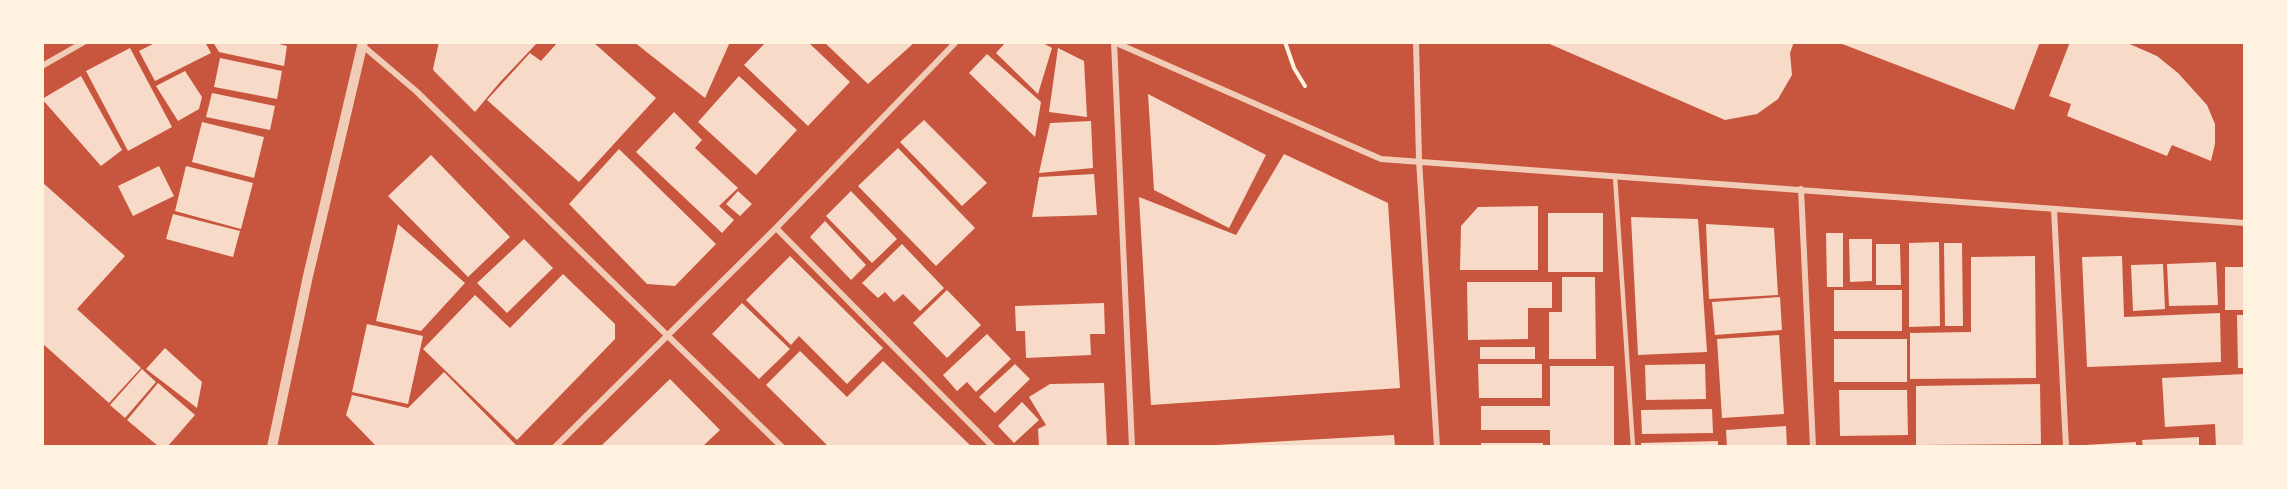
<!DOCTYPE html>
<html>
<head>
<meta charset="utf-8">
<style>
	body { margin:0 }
	#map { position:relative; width:2287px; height:489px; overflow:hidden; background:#c8553d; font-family:Rubik,sans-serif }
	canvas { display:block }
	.frame { position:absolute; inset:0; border:44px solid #fff3e0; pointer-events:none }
</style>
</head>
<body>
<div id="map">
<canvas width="2287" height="489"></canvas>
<div class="frame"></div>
</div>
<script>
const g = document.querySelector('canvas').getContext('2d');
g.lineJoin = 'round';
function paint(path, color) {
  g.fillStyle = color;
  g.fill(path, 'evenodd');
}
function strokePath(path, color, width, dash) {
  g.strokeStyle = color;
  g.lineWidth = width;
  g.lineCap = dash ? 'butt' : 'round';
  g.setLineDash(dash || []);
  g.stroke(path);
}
paint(new Path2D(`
	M 157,42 L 205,42 L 211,53 L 155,81 L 139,51 Z
	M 213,42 L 271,42 L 287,46 L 284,66 L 219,52 Z
	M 439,42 L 538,42 L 500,82 L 475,112 L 434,71 L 433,69 Z
	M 558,42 L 593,42 L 656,98 L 579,182 L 487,100 L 530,53 L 541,61 Z
	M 634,42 L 730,42 L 705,98 Z
	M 766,42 L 808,42 L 850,82 L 808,126 L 744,65 Z
	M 824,42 L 915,42 L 868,84 Z
	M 1006,42 L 1041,42 L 1052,48 L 1038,94 L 996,53 Z
	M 1545,42 L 1794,42 L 1790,53 L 1792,75 L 1778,99 L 1757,114 L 1725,120 Z
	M 1837,42 L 2040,42 L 2014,110 Z
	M 2070,42 L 2125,42 L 2157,56 L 2178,73 L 2207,105 L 2215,124 L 2215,144 L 2211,161 L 2172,145 L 2167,156 L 2067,116 L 2071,104 L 2049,96 Z
	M 130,48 L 172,127 L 128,151 L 86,71 Z
	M 1058,48 L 1084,61 L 1087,117 L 1049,112 Z
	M 987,54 L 1041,102 L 1035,137 L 969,73 Z
	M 220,58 L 282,71 L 277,99 L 214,87 Z
	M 185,71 L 202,97 L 199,109 L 178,121 L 156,86 Z
	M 81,76 L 122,150 L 101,166 L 42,99 Z
	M 739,76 L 797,130 L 756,175 L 698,122 Z
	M 212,93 L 275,106 L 270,130 L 206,117 Z
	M 1148,94 L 1266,155 L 1229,228 L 1154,190 Z
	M 674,112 L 702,140 L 695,148 L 738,188 L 719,206 L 734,220 L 722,233 L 636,152 Z
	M 924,120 L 987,183 L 962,206 L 900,142 Z
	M 1091,121 L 1093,168 L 1039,173 L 1050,123 Z
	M 202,122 L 264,137 L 254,178 L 192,162 Z
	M 898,148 L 975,228 L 936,266 L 858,186 Z
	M 619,149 L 716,244 L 675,286 L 647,284 L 569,204 Z
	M 1284,154 L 1388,203 L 1400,388 L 1151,405 L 1139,197 L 1236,235 Z
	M 431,155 L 510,237 L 468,277 L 388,196 Z
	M 159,166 L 174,196 L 133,216 L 118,186 Z
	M 186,166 L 253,183 L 241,229 L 175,211 Z
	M 1094,174 L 1097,215 L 1032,217 L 1039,177 Z
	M 42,182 L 125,256 L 77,309 L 141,368 L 109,403 L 42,343 Z
	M 738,191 L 752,204 L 740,216 L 726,204 Z
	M 851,191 L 897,239 L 872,263 L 826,216 Z
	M 1538,206 L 1538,270 L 1460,270 L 1461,226 L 1478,207 Z
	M 1548,213 L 1603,213 L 1603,272 L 1548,272 Z
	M 173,214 L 240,231 L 233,257 L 166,239 Z
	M 1631,217 L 1698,219 L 1707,352 L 1638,355 Z
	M 825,221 L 866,265 L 851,280 L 810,237 Z
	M 398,224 L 465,283 L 421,331 L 376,321 Z
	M 1706,224 L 1774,228 L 1778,295 L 1709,299 Z
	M 1826,233 L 1843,233 L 1843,287 L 1827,287 Z
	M 524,239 L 553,268 L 507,313 L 477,283 Z
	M 1849,239 L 1872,239 L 1872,281 L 1850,282 Z
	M 1939,242 L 1940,326 L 1909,327 L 1909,243 Z
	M 1944,243 L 1962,243 L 1963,326 L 1945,326 Z
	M 902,244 L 944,288 L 920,311 L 903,294 L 894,302 L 885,292 L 878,298 L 862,283 Z
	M 1876,244 L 1900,244 L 1901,285 L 1876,285 Z
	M 790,256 L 883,348 L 847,384 L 799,336 L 791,345 L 746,300 Z
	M 2035,256 L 2036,378 L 1910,379 L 1910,333 L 1971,332 L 1971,257 Z
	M 2122,256 L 2124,317 L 2220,313 L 2221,362 L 2087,367 L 2082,257 Z
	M 2216,262 L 2218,305 L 2169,306 L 2167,264 Z
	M 2163,264 L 2165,309 L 2133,311 L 2131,265 Z
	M 2225,267 L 2245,267 L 2245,310 L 2225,310 Z
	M 563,274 L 615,324 L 615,339 L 517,440 L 423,349 L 475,295 L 510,328 Z
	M 1562,277 L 1595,277 L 1596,359 L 1549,359 L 1549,312 L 1562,312 Z
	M 1467,282 L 1552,282 L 1552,308 L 1528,308 L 1528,339 L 1468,340 Z
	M 947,290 L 981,325 L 947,358 L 913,323 Z
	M 1834,290 L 1902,290 L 1902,331 L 1834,331 Z
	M 1780,297 L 1782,330 L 1715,335 L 1712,302 Z
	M 742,303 L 790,349 L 759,379 L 712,334 Z
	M 1104,303 L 1105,334 L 1090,334 L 1091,355 L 1026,358 L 1025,331 L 1016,331 L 1015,306 Z
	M 2237,315 L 2245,315 L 2245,368 L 2238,368 Z
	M 367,324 L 423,336 L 408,404 L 352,392 Z
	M 987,334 L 1011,359 L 976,392 L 967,382 L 957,391 L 943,375 Z
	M 1779,335 L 1784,414 L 1722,418 L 1717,339 Z
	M 1834,339 L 1907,339 L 1907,382 L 1834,382 Z
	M 1480,347 L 1535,347 L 1535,359 L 1480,359 Z
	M 165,348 L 202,382 L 197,408 L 146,369 Z
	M 800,351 L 847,397 L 883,361 L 972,447 L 829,447 L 766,385 Z
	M 1015,364 L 1030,379 L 995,413 L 979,397 Z
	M 1478,364 L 1542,364 L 1542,398 L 1479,398 Z
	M 1705,364 L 1706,399 L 1646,400 L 1645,365 Z
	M 1550,366 L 1614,366 L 1614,447 L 1550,447 L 1550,430 L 1481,430 L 1481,406 L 1550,406 Z
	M 142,369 L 156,382 L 125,418 L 110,405 Z
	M 444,372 L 516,445 L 514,447 L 377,447 L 346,415 L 352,395 L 408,408 Z
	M 2245,374 L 2245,447 L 2216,447 L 2215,424 L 2165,427 L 2162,378 Z
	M 670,379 L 720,430 L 702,447 L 600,447 Z
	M 158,383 L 195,415 L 168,446 L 158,446 L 127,420 Z
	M 1104,383 L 1107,447 L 1039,447 L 1038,429 L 1046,425 L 1029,397 L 1050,384 Z
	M 2040,384 L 2041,444 L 1916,445 L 1916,386 Z
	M 1839,390 L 1907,390 L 1908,435 L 1840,436 Z
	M 1022,402 L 1039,420 L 1014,443 L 998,426 Z
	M 1712,409 L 1713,433 L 1642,434 L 1641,410 Z
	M 1786,426 L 1787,447 L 1727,447 L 1726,430 Z
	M 1394,435 L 1395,447 L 1216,447 L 1216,445 Z
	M 2199,437 L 2199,447 L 2143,447 L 2142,440 Z
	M 1718,441 L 1718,447 L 1641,447 L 1641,443 Z
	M 2136,442 L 2136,447 L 2085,447 L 2085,445 Z
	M 1481,443 L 1543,443 L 1543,447 L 1481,447 Z`), '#f7dbc8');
strokePath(new Path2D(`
	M 1285,42 L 1294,68 L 1305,86`), '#fff3e0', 4);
strokePath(new Path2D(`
	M 1615,176 L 1633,447`), '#f1ccb7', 4.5);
strokePath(new Path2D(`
	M 1114,42 L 1381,159 L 2245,223
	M 1114,42 L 1132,447
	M 1416,42 L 1419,160 L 1437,447
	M 363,46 L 416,91 L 782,447
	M 42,66 L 84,42
	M 1801,189 L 1813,447
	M 2054,209 L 2066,447
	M 776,228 L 993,447
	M 555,447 L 776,228 L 956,42`), '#f1ccb7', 6);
strokePath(new Path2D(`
	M 272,447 L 308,276 L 363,42`), '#f1ccb7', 10);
</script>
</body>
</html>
